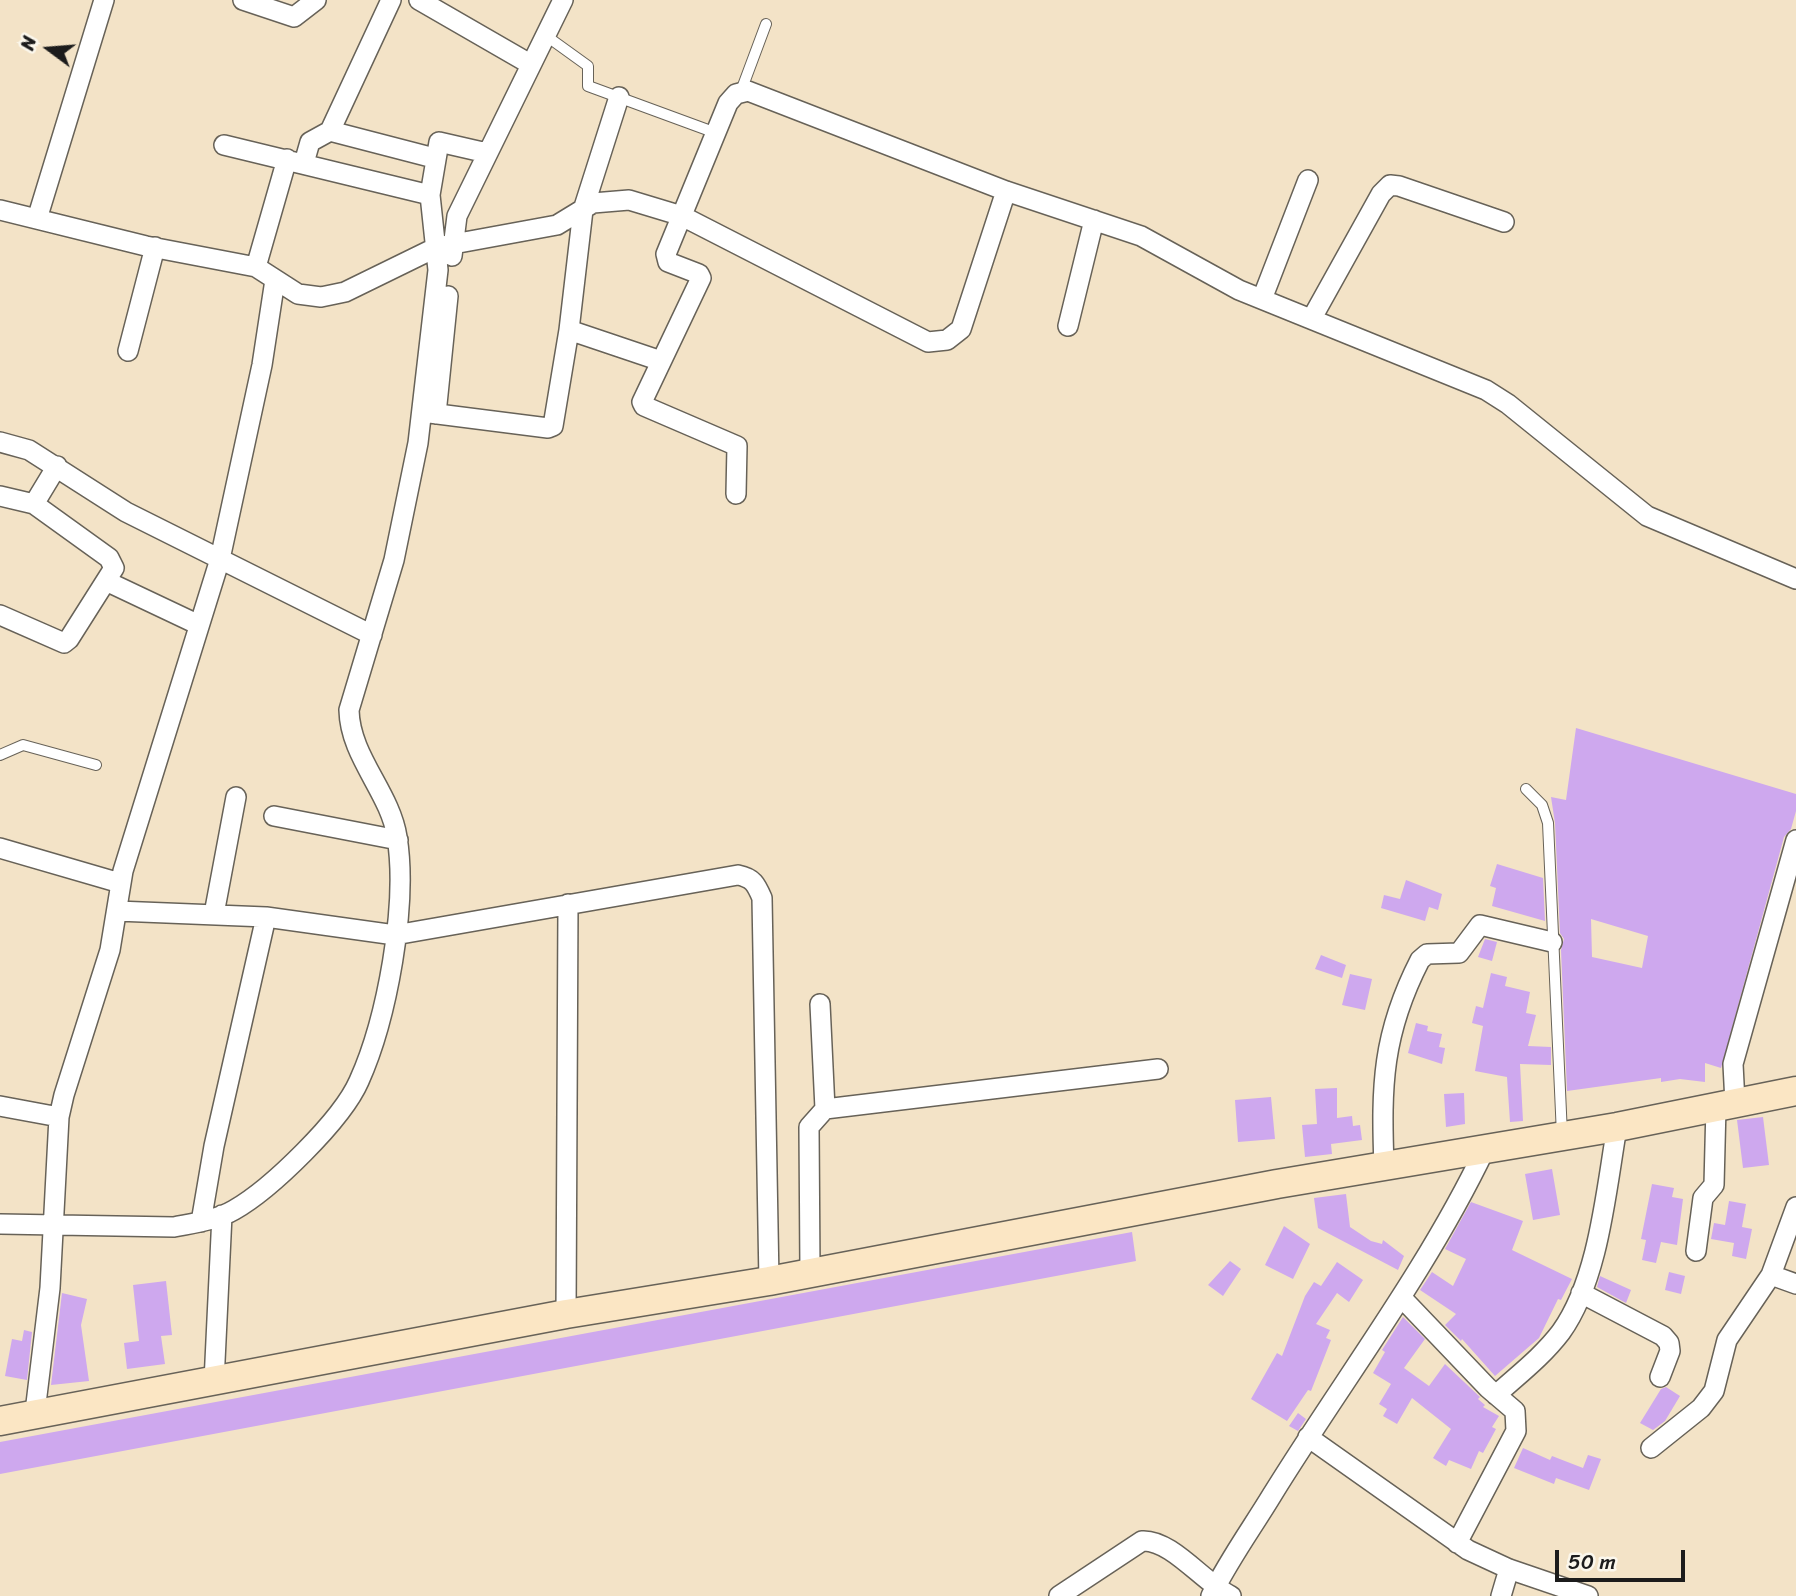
<!DOCTYPE html>
<html>
<head>
<meta charset="utf-8">
<style>
	body { margin:0 }
	#map { position:relative; width:1796px; height:1596px; overflow:hidden; background:#f3e3c7; font-family:Sriracha,sans-serif }
	canvas { display:block }
	.north { position:absolute; left:14px; top:14px; width:70px; height:70px; -webkit-text-stroke:5px #fbf7ec; paint-order:stroke; rotate:286deg; font-size:19px; font-weight:700; line-height:28px; text-align:center; color:#1c1c1c }
	.north::after { content:''; display:block; margin:auto; width:24px; height:32px; background:#1c1c1c; clip-path:polygon(50% 0,100% 100%,50% 72%,0 100%) }
	.scale { position:absolute; left:1555px; top:1550px; width:130px; height:32px; box-sizing:border-box; border:4px solid #1c1c1c; border-top:0; padding-left:9px; font-size:21px; line-height:24px; white-space:nowrap; color:#1c1c1c; -webkit-text-stroke:5px #fbf7ec; paint-order:stroke }
</style>
</head>
<body>
<div id="map">
<canvas width="1796" height="1596"></canvas>
<div class="north">N</div>
<div class="scale">50 m</div>
</div>
<script>
const g = document.querySelector('canvas').getContext('2d');
g.lineJoin = 'round';
function paint(path, color) {
  g.fillStyle = color;
  g.fill(path, 'evenodd');
}
function strokePath(path, color, width, dash) {
  g.strokeStyle = color;
  g.lineWidth = width;
  g.lineCap = dash ? 'butt' : 'round';
  g.setLineDash(dash || []);
  g.stroke(path);
}
paint(new Path2D(`
	M 1576,728 L 1796,794 L 1796,811 L 1791,829 L 1784,837 L 1721,1068 L 1705,1063 L 1705,1082 L 1680,1079 L 1661,1082 L 1661,1078 L 1567,1091 L 1561,950 L 1564,939 L 1560,933 L 1555,823 L 1551,797 L 1566,800 ZM 1591,919 L 1648,936 L 1642,968 L 1592,957 Z
	M 1497,864 L 1543,878 L 1545,921 L 1492,906 L 1496,888 L 1490,886 Z
	M 1406,880 L 1442,894 L 1438,910 L 1429,907 L 1425,921 L 1381,908 L 1384,895 L 1400,899 Z
	M 1485,939 L 1497,942 L 1492,961 L 1478,957 Z
	M 1321,955 L 1346,965 L 1342,978 L 1315,969 Z
	M 1491,973 L 1507,977 L 1505,986 L 1530,992 L 1526,1013 L 1536,1015 L 1528,1046 L 1551,1047 L 1551,1065 L 1520,1064 L 1523,1121 L 1510,1122 L 1507,1077 L 1475,1071 L 1483,1026 L 1472,1023 L 1476,1006 L 1483,1008 Z
	M 1350,974 L 1372,979 L 1365,1010 L 1342,1005 Z
	M 1416,1023 L 1428,1026 L 1427,1031 L 1442,1034 L 1439,1047 L 1445,1048 L 1442,1064 L 1408,1053 Z
	M 1337,1088 L 1337,1118 L 1352,1116 L 1353,1126 L 1360,1125 L 1362,1140 L 1331,1144 L 1332,1154 L 1305,1157 L 1302,1125 L 1317,1124 L 1315,1089 Z
	M 1464,1093 L 1465,1124 L 1446,1127 L 1444,1094 Z
	M 1271,1097 L 1275,1139 L 1238,1142 L 1235,1100 Z
	M 1763,1117 L 1769,1165 L 1743,1168 L 1737,1120 Z
	M 1552,1169 L 1560,1215 L 1533,1220 L 1525,1174 Z
	M 1652,1184 L 1674,1188 L 1672,1197 L 1683,1199 L 1677,1245 L 1661,1242 L 1656,1263 L 1642,1260 L 1646,1240 L 1641,1239 Z
	M 1346,1194 L 1350,1227 L 1371,1241 L 1382,1244 L 1383,1240 L 1404,1256 L 1398,1270 L 1318,1228 L 1314,1198 Z
	M 1729,1201 L 1746,1204 L 1742,1227 L 1752,1229 L 1746,1259 L 1732,1256 L 1734,1243 L 1711,1239 L 1714,1223 L 1725,1225 Z
	M 1471,1202 L 1523,1221 L 1512,1250 L 1572,1279 L 1561,1300 L 1558,1299 L 1539,1338 L 1495,1376 L 1462,1339 L 1461,1341 L 1445,1325 L 1456,1314 L 1420,1290 L 1432,1272 L 1453,1286 L 1466,1259 L 1445,1249 Z
	M 1284,1226 L 1310,1244 L 1293,1279 L 1265,1265 Z
	M 1132,1232 L 1136,1261 L 0,1474 L 0,1442 Z
	M 1230,1261 L 1241,1269 L 1223,1296 L 1208,1285 Z
	M 1337,1262 L 1363,1280 L 1349,1302 L 1337,1293 L 1316,1324 L 1330,1330 L 1326,1338 L 1331,1340 L 1311,1391 L 1308,1390 L 1287,1421 L 1251,1399 L 1277,1353 L 1282,1356 L 1305,1296 L 1314,1282 L 1321,1286 Z
	M 1669,1272 L 1685,1276 L 1681,1294 L 1665,1290 Z
	M 1600,1276 L 1631,1290 L 1626,1303 L 1597,1287 Z
	M 166,1281 L 172,1335 L 161,1336 L 165,1364 L 127,1369 L 124,1343 L 139,1341 L 133,1285 Z
	M 62,1293 L 87,1299 L 81,1325 L 89,1381 L 51,1385 Z
	M 1403,1317 L 1425,1339 L 1404,1368 L 1429,1386 L 1445,1364 L 1480,1397 L 1478,1399 L 1485,1405 L 1483,1407 L 1499,1416 L 1492,1427 L 1496,1429 L 1483,1453 L 1479,1451 L 1471,1469 L 1449,1460 L 1446,1466 L 1433,1458 L 1451,1429 L 1412,1398 L 1397,1424 L 1383,1416 L 1387,1409 L 1379,1404 L 1391,1384 L 1373,1373 L 1385,1352 L 1382,1350 Z
	M 24,1330 L 32,1332 L 27,1380 L 5,1376 L 12,1339 L 22,1341 Z
	M 1666,1387 L 1680,1396 L 1665,1421 L 1653,1430 L 1640,1423 L 1661,1389 Z
	M 1298,1413 L 1306,1419 L 1298,1431 L 1289,1426 Z
	M 1523,1448 L 1550,1460 L 1552,1456 L 1583,1468 L 1588,1455 L 1601,1459 L 1589,1490 L 1556,1478 L 1554,1484 L 1514,1468 Z`), '#cea8ee');
const lane = new Path2D(`
	M 545,35 L 588,66 L 588,86 L 716,133
	M 741,91 L 766,24
	M 0,755 L 23,745 L 96,765
	M 1526,789 L 1542,805 L 1548,823 L 1562,1135`);
const street = new Path2D(`
	M 243,0 L 294,17 L 316,0
	M 419,0 L 530,64
	M 330,131 L 391,0
	M 304,163 L 310,142 L 330,131 L 434,158
	M 430,195 L 439,142 L 487,153
	M 0,210 L 146,246 L 256,267 L 298,294 L 321,297 L 345,292 L 437,247 L 557,225 L 593,203 L 629,200 L 682,216 L 928,342 L 947,340 L 961,329 L 1006,191
	M 37,219 L 104,0
	M 452,256 L 457,216 L 563,0
	M 256,267 L 287,159
	M 1262,299 L 1308,180
	M 1312,318 L 1381,194 L 1390,185 L 1399,186 L 1504,222
	M 1068,326 L 1094,220
	M 569,330 L 661,361
	M 128,351 L 155,247
	M 422,412 L 548,428 L 553,426 L 569,330 L 583,210 L 619,97
	M 436,414 L 448,296
	M 0,442 L 29,450 L 126,512 L 372,635
	M 736,494 L 737,446 L 644,406 L 642,402 L 701,278 L 699,274 L 668,262 L 666,254 L 728,103 L 736,94 L 748,91 L 1006,191 L 1141,236 L 1239,290 L 1486,390 L 1508,404 L 1647,516 L 1796,579
	M 0,496 L 34,504 L 109,558 L 114,568 L 69,639 L 64,643 L 0,615
	M 34,504 L 57,466
	M 106,581 L 199,625
	M 274,816 L 398,840
	M 0,848 L 120,883
	M 117,911 L 266,917 L 395,935 L 738,875 C 753,878 756,884 762,898 L 769,1281
	M 214,914 L 236,797
	M 1735,1103 L 1733,1064 L 1796,840
	M 0,1106 L 59,1117
	M 825,1109 L 1158,1069
	M 1384,1166 C 1381,1086 1382,1034 1420,960 L 1427,954 L 1459,953 L 1480,925 L 1552,942
	M 201,1222 L 214,1146 L 266,917
	M 0,1224 L 174,1227 C 194,1223 217,1220 234,1210 C 271,1189 342,1120 359,1081 C 387,1019 408,905 397,837 C 390,792 350,757 349,710 L 394,560 L 418,443 L 438,270 L 430,195 L 224,145
	M 1696,1251 L 1703,1198 L 1714,1185 L 1716,1106
	M 810,1271 L 809,1127 L 825,1109 L 820,1004
	M 1771,1275 L 1796,1284
	M 1581,1293 L 1663,1336 L 1669,1343 L 1670,1351 L 1660,1377
	M 1402,1298 L 1488,1388 L 1515,1411 L 1516,1431 L 1457,1543
	M 566,1314 L 568,904
	M 214,1382 L 222,1215
	M 1496,1395 C 1518,1375 1542,1357 1561,1332 C 1599,1279 1606,1190 1617,1127
	M 35,1412 L 50,1288 L 59,1117 L 64,1095 L 110,950 L 123,871 L 220,559 L 262,365 L 275,280
	M 1308,1437 L 1468,1550 L 1509,1569 L 1588,1596
	M 1651,1448 L 1701,1408 L 1714,1391 L 1727,1340 L 1771,1275 L 1796,1207
	M 1059,1596 L 1142,1541 C 1171,1539 1204,1583 1231,1596
	M 1211,1596 C 1228,1561 1252,1528 1272,1495 C 1343,1380 1426,1272 1485,1149
	M 1501,1596 L 1509,1569`);
const secondary = new Path2D(`
	M 0,1421 L 566,1314 L 769,1281 L 1277,1184 L 1617,1127 L 1796,1091`);
strokePath(lane, '#676258', 12);
strokePath(street, '#676258', 22);
strokePath(secondary, '#676258', 31);
strokePath(lane, '#fff', 10);
strokePath(street, '#fff', 19);
strokePath(secondary, '#fbe6c4', 28);
</script>
</body>
</html>
